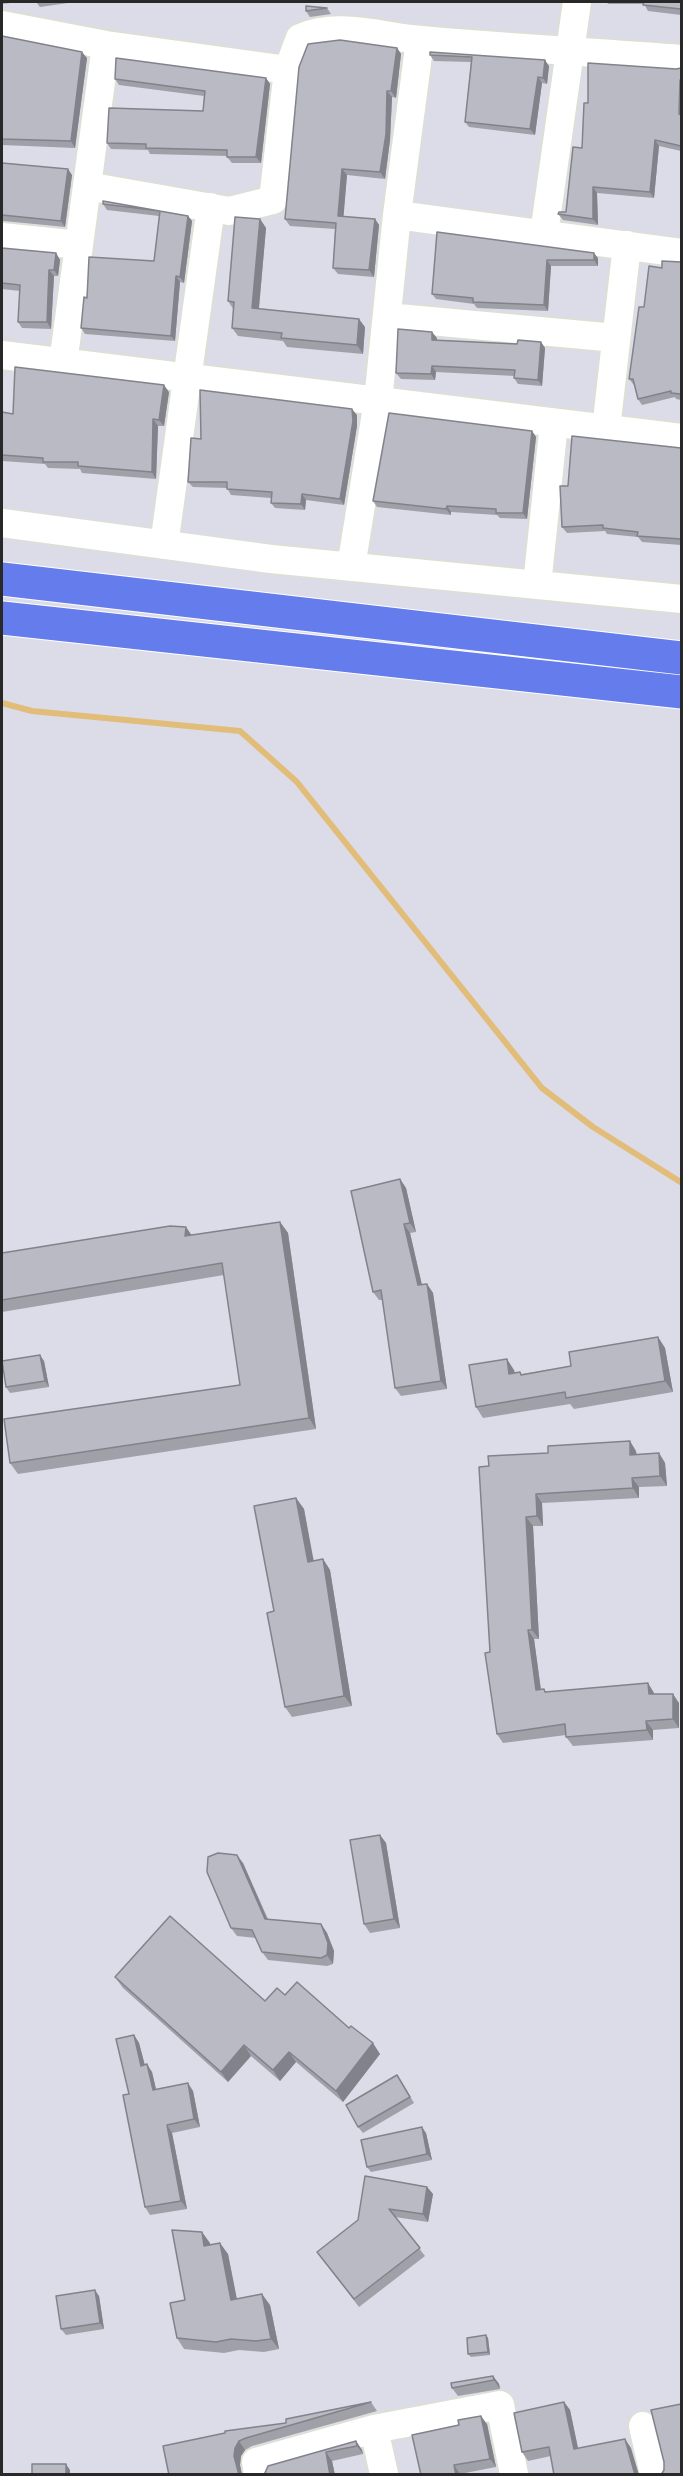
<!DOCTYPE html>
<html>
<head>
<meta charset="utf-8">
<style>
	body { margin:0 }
	#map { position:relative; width:683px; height:2476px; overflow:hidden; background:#dcdce9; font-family:Raleway,sans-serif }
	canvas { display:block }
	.frame { position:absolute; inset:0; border:3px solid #282828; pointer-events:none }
</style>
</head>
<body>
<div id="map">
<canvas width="683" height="2476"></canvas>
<div class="frame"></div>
</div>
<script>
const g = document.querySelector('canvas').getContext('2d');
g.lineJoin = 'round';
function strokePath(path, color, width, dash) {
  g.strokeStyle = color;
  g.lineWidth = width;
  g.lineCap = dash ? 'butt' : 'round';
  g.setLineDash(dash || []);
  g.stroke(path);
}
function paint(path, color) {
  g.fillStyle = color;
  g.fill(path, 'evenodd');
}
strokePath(new Path2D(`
	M 2,703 L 32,711 L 240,731 L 297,782 L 542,1088 L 593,1127 L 682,1183`), '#e1bd79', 6);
const minor = new Path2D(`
	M 2,25 L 106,45
	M 288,70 L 300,38 C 338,21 382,37 422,40 C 508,48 595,52 682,59
	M 397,215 L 682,253
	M 544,234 L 577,2
	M 2,237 L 79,245 L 106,45 L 288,70 L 273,200 L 229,211 L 87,186
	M 387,317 L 616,338
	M 2,355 L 682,438
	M 63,363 L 79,245
	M 606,429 L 627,245
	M 2,523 L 271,559 L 682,599
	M 164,545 L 211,207
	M 351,567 L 378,401 L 397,215 L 420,40
	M 537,585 L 554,423
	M 643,2426 L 654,2474
	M 374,2429 L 384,2474
	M 258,2474 L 256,2462 L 374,2429 L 500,2405 L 514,2474`);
const highway = new Path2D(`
	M 2,579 L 682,658
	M 2,618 L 682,692`);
strokePath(minor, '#dde0d1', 31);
strokePath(highway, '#fff', 35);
strokePath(minor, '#fff', 28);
strokePath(highway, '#647cec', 33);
paint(new Path2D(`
	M 2,2 L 19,2 L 2,4 Z
	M 36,2 L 75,2 L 40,7 Z
	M 607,2 L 681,2 L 681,15 L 648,11 L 644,4 L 608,4 Z
	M 327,8 L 331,14 L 310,17 L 306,11 Z
	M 2,36 L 87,58 L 75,148 L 2,145 Z
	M 397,48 L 401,54 L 396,98 L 392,97 L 390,140 L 385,179 L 347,175 L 343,217 L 375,219 L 379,225 L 374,277 L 338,274 L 333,268 L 335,229 L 290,226 L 285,219 Z
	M 430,52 L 549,66 L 547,84 L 542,83 L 535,135 L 469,127 L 465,122 L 471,62 L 434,61 L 430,55 Z
	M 681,68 L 681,151 L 659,146 L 654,198 L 597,193 L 598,225 L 563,220 L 558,214 L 566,212 L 582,148 L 588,103 Z
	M 266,78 L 270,84 L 261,163 L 232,163 L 227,157 L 227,156 L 150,154 L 148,150 L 111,149 L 107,143 L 203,111 L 204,96 L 119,85 L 115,79 Z
	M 2,163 L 72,175 L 65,227 L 4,221 L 2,221 Z
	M 103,201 L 188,216 L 192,221 L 184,283 L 180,282 L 175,341 L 85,334 L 81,328 L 87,298 L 154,261 L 159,216 L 107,210 L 103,204 Z
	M 260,219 L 266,228 L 259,309 L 365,327 L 363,354 L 287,347 L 283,341 L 238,336 L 232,328 L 234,310 L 228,301 Z
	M 437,232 L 598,258 L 598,266 L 551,266 L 548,311 L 477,308 L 474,304 L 436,299 L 432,294 Z
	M 2,248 L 56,253 L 60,260 L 58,276 L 54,276 L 51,329 L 22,328 L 18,322 L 20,291 L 2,289 Z
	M 681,262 L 681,400 L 676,399 L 675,397 L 642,405 L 638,399 L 634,385 L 629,379 L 644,307 L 662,268 Z
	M 437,338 L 436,340 L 517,344 L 541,342 L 545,348 L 542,386 L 518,384 L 514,378 L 515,376 L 436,372 L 435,380 L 401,379 L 396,373 Z
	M 169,392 L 164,426 L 158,426 L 156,479 L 82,473 L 80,469 L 48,468 L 45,464 L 2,461 L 2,412 L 13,414 Z
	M 357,415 L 357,426 L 344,505 L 306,500 L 305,510 L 275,508 L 271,503 L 271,498 L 231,495 L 227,488 L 193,487 L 188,482 L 201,439 Z
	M 532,431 L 536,437 L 527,519 L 500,518 L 497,515 L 451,512 L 451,515 L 377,507 L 373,501 Z
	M 676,448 L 681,448 L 681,545 L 642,542 L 638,537 L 607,534 L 605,531 L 567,533 L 562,527 L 568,486 Z
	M 400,1179 L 406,1188 L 416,1232 L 410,1233 L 422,1285 L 427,1284 L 433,1293 L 447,1389 L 401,1396 L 395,1388 L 382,1300 L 379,1300 L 373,1292 Z
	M 280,1222 L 288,1233 L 316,1429 L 18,1474 L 10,1463 L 240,1385 L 224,1275 L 2,1312 L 2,1253 L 191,1235 Z
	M 658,1337 L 665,1348 L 673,1392 L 574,1409 L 570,1404 L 483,1418 L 476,1407 L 514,1370 L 515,1373 L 522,1374 L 571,1366 Z
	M 44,1361 L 49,1387 L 10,1393 L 6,1387 Z
	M 636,1451 L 637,1455 L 659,1453 L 665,1463 L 667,1486 L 639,1487 L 639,1498 L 542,1503 L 543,1526 L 533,1526 L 539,1639 L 534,1639 L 541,1689 L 547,1692 L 648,1683 L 654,1694 L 679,1703 L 679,1728 L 653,1730 L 653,1740 L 573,1746 L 566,1737 L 566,1735 L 503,1743 L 497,1734 L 490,1652 L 479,1467 Z
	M 296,1498 L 304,1509 L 313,1561 L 323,1559 L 330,1570 L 352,1706 L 292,1717 L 285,1707 L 274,1611 Z
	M 380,1835 L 386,1843 L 400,1928 L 370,1933 L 364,1924 Z
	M 243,1863 L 268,1919 L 321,1924 L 327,1933 L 334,1951 L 333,1964 L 327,1966 L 268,1960 L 262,1952 L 256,1938 L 237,1936 L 231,1928 Z
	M 115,1977 L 265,2001 L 285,1995 L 349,2028 L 380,2054 L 343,2102 L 296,2062 L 280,2081 L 251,2056 L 228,2082 L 123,1988 Z
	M 134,2035 L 139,2043 L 145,2065 L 152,2072 L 156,2089 L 193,2091 L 200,2127 L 172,2133 L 187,2209 L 150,2215 L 145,2207 L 129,2094 Z
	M 401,2081 L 414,2103 L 363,2133 L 358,2127 Z
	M 426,2133 L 432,2160 L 371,2172 L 367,2167 Z
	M 427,2187 L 433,2194 L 428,2222 L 395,2217 L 425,2256 L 359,2307 L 317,2252 Z
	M 202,2232 L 210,2245 L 228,2254 L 237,2299 L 270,2305 L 279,2349 L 264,2352 L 239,2350 L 224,2353 L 184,2349 L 177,2338 Z
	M 99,2296 L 104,2329 L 66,2335 L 61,2329 Z
	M 486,2335 L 488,2338 L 490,2355 L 471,2357 L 468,2354 Z
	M 493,2376 L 499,2384 L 500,2389 L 458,2396 L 452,2388 Z
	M 371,2402 L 377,2411 L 252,2446 L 245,2450 L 241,2456 L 240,2465 L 242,2475 L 169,2475 L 163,2446 L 286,2423 Z
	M 564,2402 L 570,2410 L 578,2448 L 631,2448 L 551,2456 L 528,2461 L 522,2452 Z
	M 487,2424 L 496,2467 L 460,2474 L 460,2475 L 421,2475 Z
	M 356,2441 L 362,2450 L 363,2454 L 332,2461 L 335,2475 L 264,2475 Z`), '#a0a0a9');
paint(new Path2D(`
	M 397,48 L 401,54 L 396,98 L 391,91 Z
	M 82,52 L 87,58 L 75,148 L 71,141 Z
	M 545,60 L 549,66 L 547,84 L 543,78 Z
	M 538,77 L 542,83 L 535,135 L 530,129 Z
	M 266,78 L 270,84 L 261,163 L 256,157 Z
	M 680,80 L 681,83 L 681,119 L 679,114 Z
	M 387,91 L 392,97 L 390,140 L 385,179 L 380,172 Z
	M 655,140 L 659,146 L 654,198 L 650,192 Z
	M 68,169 L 72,175 L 65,227 L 61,221 Z
	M 342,169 L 347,175 L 343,223 L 338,216 Z
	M 593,187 L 597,193 L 598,225 L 593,219 Z
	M 188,216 L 192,221 L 184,283 L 180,277 Z
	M 260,219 L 266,228 L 258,317 L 252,308 Z
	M 375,219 L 379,225 L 374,277 L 369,270 Z
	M 56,253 L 60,260 L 58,276 L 54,270 Z
	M 594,253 L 598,258 L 598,266 L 594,260 Z
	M 547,260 L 551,266 L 548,311 L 544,305 Z
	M 49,270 L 54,276 L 51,329 L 47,322 Z
	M 176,276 L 180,282 L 175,341 L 171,336 Z
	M 359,319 L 365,327 L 363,354 L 357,345 Z
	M 432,332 L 437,338 L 436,346 L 432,340 Z
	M 541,342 L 545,348 L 542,386 L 538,380 Z
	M 432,366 L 436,372 L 435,380 L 431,374 Z
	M 164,385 L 169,392 L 164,426 L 159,420 Z
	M 352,409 L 357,415 L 357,426 L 344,505 L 340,499 Z
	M 153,419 L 158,426 L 156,479 L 152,472 Z
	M 532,431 L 536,437 L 527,519 L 523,513 Z
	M 302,494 L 306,500 L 305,510 L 301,504 Z
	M 447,506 L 451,512 L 451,515 L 446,509 Z
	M 400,1179 L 406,1188 L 416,1232 L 410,1223 Z
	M 280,1222 L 288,1233 L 316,1429 L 309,1418 Z
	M 404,1224 L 410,1233 L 424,1294 L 418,1285 Z
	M 186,1227 L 193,1237 L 185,1236 Z
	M 427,1284 L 433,1293 L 447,1389 L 441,1381 Z
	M 658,1337 L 665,1348 L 673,1392 L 665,1381 Z
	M 40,1355 L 44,1361 L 49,1387 L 45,1381 Z
	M 507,1359 L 514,1370 L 517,1385 L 509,1374 Z
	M 630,1441 L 636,1451 L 637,1464 L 630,1455 Z
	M 659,1453 L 665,1463 L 667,1486 L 660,1476 Z
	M 632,1478 L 639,1487 L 639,1498 L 633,1488 Z
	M 536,1494 L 542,1503 L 543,1526 L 537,1516 Z
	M 296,1498 L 304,1509 L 316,1573 L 308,1562 Z
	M 526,1517 L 533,1526 L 539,1639 L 532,1630 Z
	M 323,1559 L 330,1570 L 352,1706 L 344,1696 Z
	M 528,1630 L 534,1639 L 542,1699 L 536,1690 Z
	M 648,1683 L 654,1693 L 655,1703 L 649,1694 Z
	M 673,1694 L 679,1703 L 679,1728 L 673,1719 Z
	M 646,1721 L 653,1730 L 653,1740 L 647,1730 Z
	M 380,1835 L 386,1843 L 400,1928 L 394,1919 Z
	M 237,1855 L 243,1863 L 271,1928 L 265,1919 Z
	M 321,1924 L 327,1933 L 334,1951 L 333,1964 L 327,1955 Z
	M 134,2035 L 139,2043 L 147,2074 L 141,2066 Z
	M 373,2043 L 380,2054 L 343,2102 L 336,2091 Z
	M 244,2045 L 251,2056 L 228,2082 L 221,2072 Z
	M 289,2052 L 296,2062 L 280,2081 L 273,2070 Z
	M 147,2064 L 152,2072 L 158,2098 L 153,2090 Z
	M 188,2083 L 193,2091 L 200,2127 L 194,2119 Z
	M 167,2125 L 172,2133 L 187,2209 L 181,2201 Z
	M 422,2127 L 426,2133 L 432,2160 L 427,2154 Z
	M 427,2187 L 433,2194 L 428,2222 L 423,2214 Z
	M 202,2232 L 210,2243 L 212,2257 L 204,2246 Z
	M 220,2243 L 228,2254 L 239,2311 L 231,2300 Z
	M 95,2290 L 99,2296 L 104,2329 L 100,2323 Z
	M 262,2294 L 270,2305 L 279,2349 L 271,2339 Z
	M 486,2335 L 488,2338 L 490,2355 L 488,2352 Z
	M 493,2376 L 499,2384 L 500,2389 L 494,2380 Z
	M 564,2402 L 570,2410 L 580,2458 L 574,2449 Z
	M 481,2416 L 487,2424 L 496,2467 L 490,2459 Z
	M 625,2439 L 631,2448 L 639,2475 L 635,2475 Z
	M 239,2441 L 245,2450 L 241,2456 L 240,2465 L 242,2475 L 239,2475 L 234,2456 L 235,2448 Z
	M 356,2441 L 362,2450 L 363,2454 L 357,2446 Z
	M 326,2452 L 332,2461 L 335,2475 L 330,2475 Z
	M 66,2464 L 70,2470 L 70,2475 L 66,2475 Z
	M 454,2465 L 460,2474 L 460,2475 L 456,2475 Z`), '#82828a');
const building = new Path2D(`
	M 644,2 L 681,2 L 681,9 L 643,5 Z
	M 306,6 L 327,8 L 306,11 Z
	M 2,36 L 82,52 L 71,141 L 2,139 Z
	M 340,40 L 397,48 L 391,91 L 387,91 L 386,134 L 380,172 L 342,169 L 338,216 L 375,219 L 369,270 L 333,268 L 336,223 L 285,219 L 299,67 L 308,44 Z
	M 430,52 L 545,60 L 543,78 L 538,77 L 530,129 L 465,122 L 472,57 L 430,55 Z
	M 116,58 L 266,78 L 256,157 L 227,157 L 227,150 L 146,148 L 146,144 L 107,143 L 109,108 L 203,111 L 205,91 L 115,79 Z
	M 588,63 L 676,69 L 681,68 L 681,80 L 680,80 L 679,114 L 681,115 L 681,146 L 655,140 L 650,192 L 593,187 L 593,219 L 558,214 L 559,212 L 566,212 L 573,147 L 582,148 L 584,103 L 588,103 Z
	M 2,163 L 68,169 L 61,221 L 2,215 Z
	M 103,201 L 188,216 L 180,277 L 176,276 L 171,336 L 81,328 L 84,297 L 87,298 L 89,257 L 154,261 L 160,211 L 103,204 Z
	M 235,217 L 260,219 L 252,308 L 359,319 L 357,345 L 281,338 L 282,333 L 232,328 L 234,302 L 228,301 Z
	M 437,232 L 594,253 L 594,260 L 547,260 L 544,305 L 473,302 L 473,298 L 432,294 Z
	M 2,248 L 56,253 L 54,270 L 49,270 L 47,322 L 18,322 L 20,285 L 2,283 Z
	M 662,261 L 681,262 L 681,394 L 671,393 L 671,391 L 638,399 L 633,379 L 629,379 L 639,307 L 644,307 L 649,266 L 662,268 Z
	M 398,329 L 432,332 L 432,340 L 517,344 L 518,340 L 541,342 L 538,380 L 514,378 L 515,370 L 432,366 L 431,374 L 396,373 Z
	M 15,367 L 164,385 L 159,420 L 153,419 L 152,472 L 78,466 L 78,462 L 43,462 L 43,458 L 2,455 L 2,412 L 13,414 Z
	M 200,390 L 352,409 L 353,421 L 340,499 L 302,494 L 301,504 L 271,503 L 272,492 L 227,489 L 227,482 L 188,482 L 191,438 L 201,439 Z
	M 389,413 L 532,431 L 523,513 L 496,513 L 496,509 L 447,506 L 446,509 L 373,501 Z
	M 572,436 L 681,448 L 681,539 L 637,536 L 638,532 L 603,528 L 603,525 L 562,527 L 560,486 L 568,486 Z
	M 400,1179 L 410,1223 L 404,1224 L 418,1285 L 427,1284 L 441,1381 L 395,1388 L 381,1290 L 373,1292 L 351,1191 Z
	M 280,1222 L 309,1418 L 10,1463 L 4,1419 L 240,1385 L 222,1263 L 2,1300 L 2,1253 L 170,1226 L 186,1227 L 185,1236 Z
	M 658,1337 L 665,1381 L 566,1398 L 565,1392 L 476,1407 L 469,1365 L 507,1359 L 509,1374 L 520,1372 L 521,1375 L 571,1366 L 569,1352 Z
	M 40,1355 L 45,1381 L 6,1387 L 2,1361 Z
	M 630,1441 L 630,1455 L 659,1453 L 660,1476 L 632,1478 L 633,1488 L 536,1494 L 537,1516 L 526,1517 L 532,1630 L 528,1630 L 536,1690 L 544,1689 L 545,1692 L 648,1683 L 649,1694 L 673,1694 L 673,1719 L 646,1721 L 647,1730 L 566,1737 L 565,1724 L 497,1734 L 485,1653 L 490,1652 L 479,1467 L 489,1466 L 488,1456 L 548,1453 L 548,1446 Z
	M 296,1498 L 308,1562 L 323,1559 L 344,1696 L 285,1707 L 267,1613 L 274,1611 L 254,1506 Z
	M 380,1835 L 394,1919 L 364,1924 L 350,1840 Z
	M 218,1853 L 237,1855 L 265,1919 L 321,1924 L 328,1943 L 327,1955 L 321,1958 L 262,1952 L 252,1930 L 231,1928 L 207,1872 L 208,1857 Z
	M 170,1916 L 265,2001 L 277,1988 L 285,1995 L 297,1982 L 349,2028 L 351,2026 L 373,2043 L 336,2091 L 289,2052 L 273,2070 L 244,2045 L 221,2072 L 115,1977 Z
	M 134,2035 L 141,2066 L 147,2064 L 153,2090 L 188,2083 L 194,2119 L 167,2125 L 181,2201 L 145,2207 L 123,2095 L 129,2094 L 116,2039 Z
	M 397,2075 L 410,2097 L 358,2127 L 346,2105 Z
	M 422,2127 L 427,2154 L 367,2167 L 361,2140 Z
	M 365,2176 L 427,2187 L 423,2214 L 389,2209 L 420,2248 L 354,2299 L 317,2252 L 358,2220 Z
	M 172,2230 L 202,2232 L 204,2246 L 220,2243 L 231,2300 L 262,2294 L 271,2339 L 256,2341 L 231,2339 L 216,2342 L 177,2338 L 170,2303 L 185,2300 Z
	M 95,2290 L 100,2323 L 61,2329 L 56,2296 Z
	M 486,2335 L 488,2352 L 468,2354 L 467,2338 Z
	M 493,2376 L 494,2380 L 452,2388 L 451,2383 Z
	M 371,2402 L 246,2438 L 239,2441 L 235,2448 L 234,2456 L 239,2475 L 169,2475 L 163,2446 L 225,2433 L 225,2431 L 286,2423 L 286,2419 Z
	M 564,2402 L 574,2449 L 625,2439 L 635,2475 L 554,2475 L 549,2447 L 522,2452 L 514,2413 Z
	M 681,2404 L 681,2475 L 661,2475 L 664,2470 L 664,2462 L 651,2410 Z
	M 481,2416 L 490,2459 L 454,2465 L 456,2475 L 421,2475 L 412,2435 L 459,2425 L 458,2420 Z
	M 356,2441 L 357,2446 L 326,2452 L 330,2475 L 264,2475 L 268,2466 Z
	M 32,2464 L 66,2464 L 66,2475 L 32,2475 Z`);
paint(building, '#babac5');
strokePath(building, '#82828a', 1.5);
</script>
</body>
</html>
